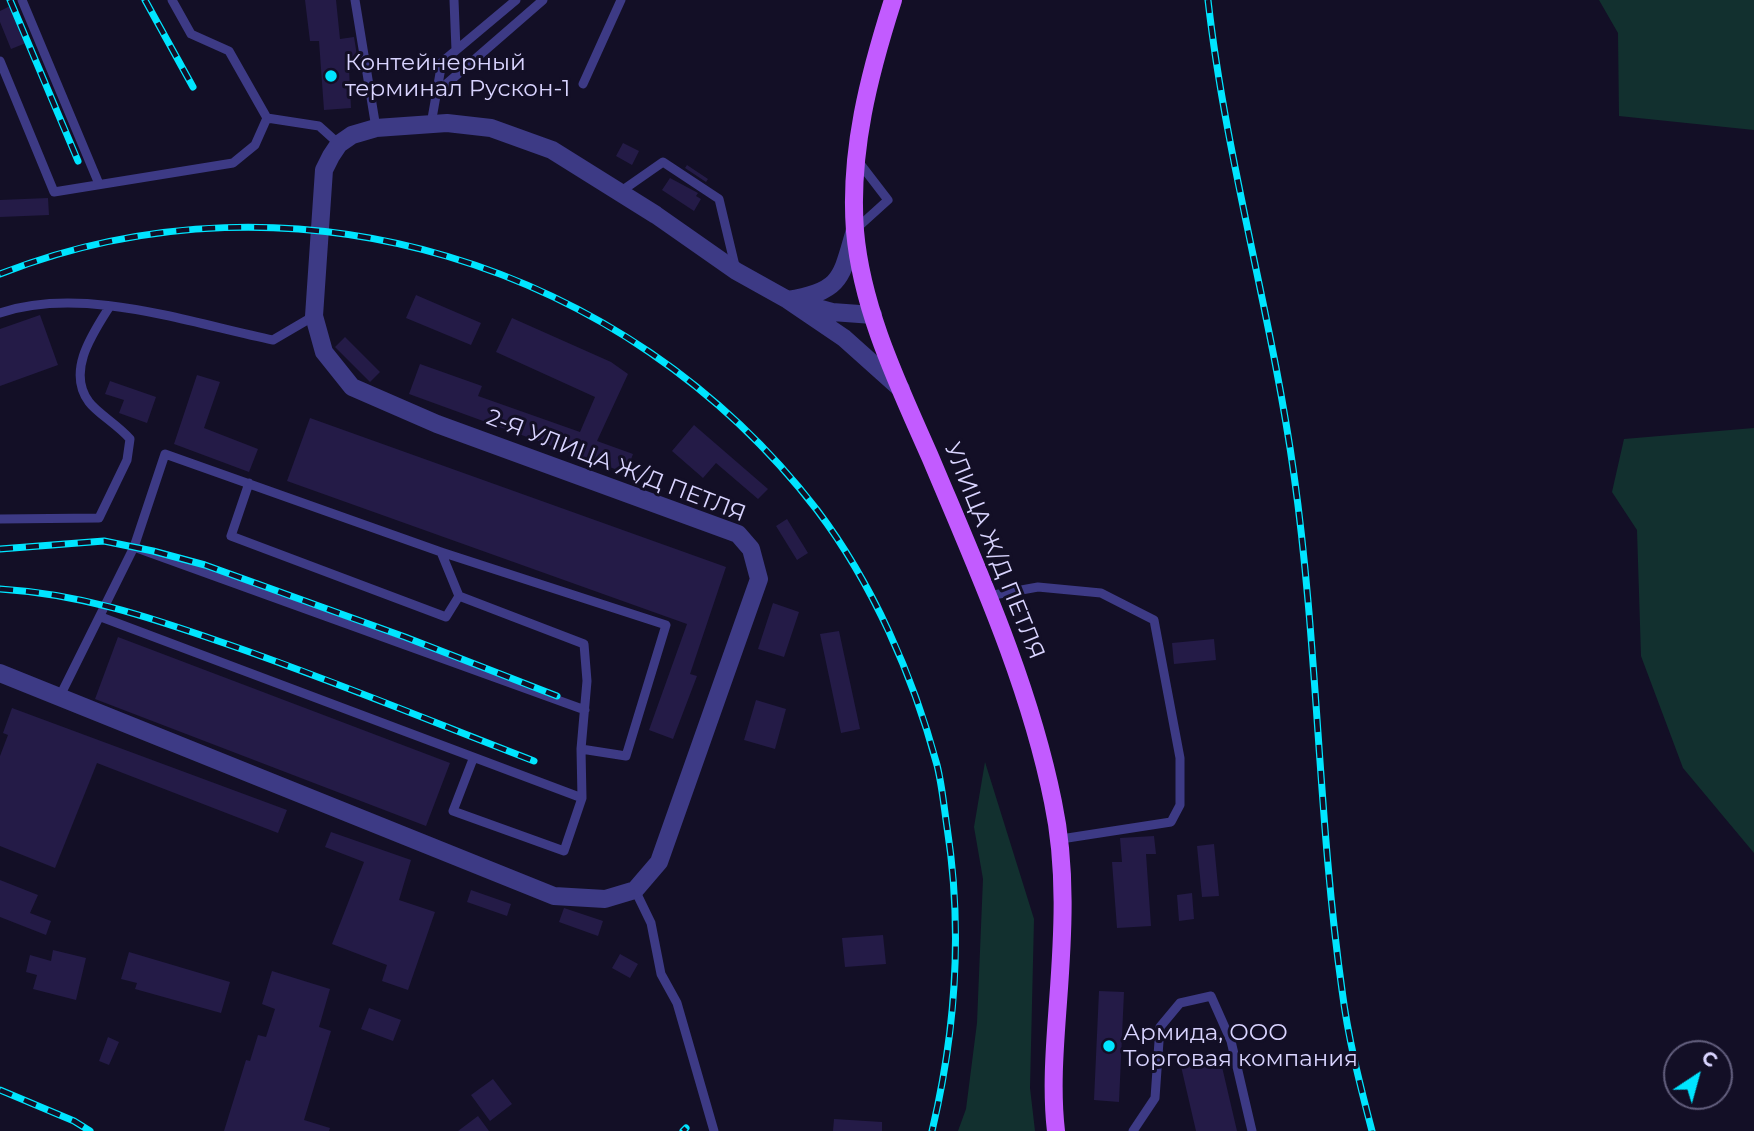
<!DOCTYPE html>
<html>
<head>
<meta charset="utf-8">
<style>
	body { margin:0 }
	#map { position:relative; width:1754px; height:1131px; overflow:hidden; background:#130f26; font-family:Montserrat,sans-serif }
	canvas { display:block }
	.north { position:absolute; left:1663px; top:1040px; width:70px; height:70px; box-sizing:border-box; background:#130f26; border:2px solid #625e7d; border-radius:50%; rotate:36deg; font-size:19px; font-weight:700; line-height:28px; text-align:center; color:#d9d4ff }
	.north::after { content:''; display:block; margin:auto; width:24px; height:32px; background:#00e5ff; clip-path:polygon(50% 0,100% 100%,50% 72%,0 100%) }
</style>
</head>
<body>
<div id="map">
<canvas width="1754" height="1131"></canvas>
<div class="north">С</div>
</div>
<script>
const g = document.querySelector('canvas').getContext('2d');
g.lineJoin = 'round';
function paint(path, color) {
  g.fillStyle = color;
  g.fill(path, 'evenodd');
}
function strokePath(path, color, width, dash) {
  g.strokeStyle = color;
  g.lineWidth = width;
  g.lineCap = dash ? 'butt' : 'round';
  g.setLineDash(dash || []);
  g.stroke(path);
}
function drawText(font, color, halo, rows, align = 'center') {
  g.font = font + ' Montserrat,sans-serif';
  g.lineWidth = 6;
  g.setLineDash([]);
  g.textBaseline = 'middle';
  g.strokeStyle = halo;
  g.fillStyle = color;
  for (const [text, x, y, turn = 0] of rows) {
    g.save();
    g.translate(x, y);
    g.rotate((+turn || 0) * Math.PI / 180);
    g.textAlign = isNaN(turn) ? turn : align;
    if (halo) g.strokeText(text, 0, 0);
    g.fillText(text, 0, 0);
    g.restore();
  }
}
paint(new Path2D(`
	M 1599,0 L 1754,0 L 1754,130 L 1619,116 L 1618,33 Z
	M 1754,428 L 1754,853 L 1683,768 L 1641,656 L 1637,530 L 1612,492 L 1624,439 Z
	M 985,762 L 1034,919 L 1030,1088 L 1035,1131 L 958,1131 L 966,1109 L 977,1023 L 983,879 L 974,827 Z`), '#12302f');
paint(new Path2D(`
	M 305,0 L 336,0 L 340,39 L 354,37 L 359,68 L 349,69 L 351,108 L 324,110 L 319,41 L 310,41 Z
	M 10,6 L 26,43 L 11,49 L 0,22 L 0,11 Z
	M 623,143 L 639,151 L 632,165 L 616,156 Z
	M 687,165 L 708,179 L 706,182 L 685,168 Z
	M 670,178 L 698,193 L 696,196 L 701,199 L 694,211 L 662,190 Z
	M 48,198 L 49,215 L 0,217 L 0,200 Z
	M 416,295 L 481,323 L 471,345 L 406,318 Z
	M 40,315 L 58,365 L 0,386 L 0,329 Z
	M 512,318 L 611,362 L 628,374 L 597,441 L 633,454 L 626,473 L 409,394 L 420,364 L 482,386 L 478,396 L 580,432 L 595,397 L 496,352 Z
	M 345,337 L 380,372 L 370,382 L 335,347 Z
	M 197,375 L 220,382 L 204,428 L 258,449 L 249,472 L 174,444 Z
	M 110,381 L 156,397 L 147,423 L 119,413 L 124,400 L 105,394 Z
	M 310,418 L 726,567 L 690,674 L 697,676 L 673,739 L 649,730 L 687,624 L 287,481 Z
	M 694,425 L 768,489 L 758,499 L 716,463 L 703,478 L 672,451 Z
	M 787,519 L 808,553 L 797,560 L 776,526 Z
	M 773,603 L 799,612 L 784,657 L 758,649 Z
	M 839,631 L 860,729 L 841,733 L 820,634 Z
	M 118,637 L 450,763 L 426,826 L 95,699 Z
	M 1214,639 L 1216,660 L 1174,664 L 1172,643 Z
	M 756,700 L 786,709 L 775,749 L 744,740 Z
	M 12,708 L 287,810 L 278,833 L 97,763 L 55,868 L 0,846 L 0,756 L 8,735 L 3,733 Z
	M 331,832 L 411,860 L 399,900 L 435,912 L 408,990 L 382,981 L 387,965 L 332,944 L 364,862 L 325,847 Z
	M 1154,836 L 1156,854 L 1146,854 L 1151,926 L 1117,928 L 1112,862 L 1122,862 L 1120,838 Z
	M 1214,844 L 1219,896 L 1202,897 L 1197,846 Z
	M 0,880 L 38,895 L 30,913 L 51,921 L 46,935 L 0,917 Z
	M 471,890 L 511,904 L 507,916 L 467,902 Z
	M 1192,893 L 1194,919 L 1179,921 L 1177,895 Z
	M 564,908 L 603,921 L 598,936 L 559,922 Z
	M 883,935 L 886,964 L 845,967 L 842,938 Z
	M 53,950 L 86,958 L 76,1000 L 33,989 L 37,975 L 26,972 L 30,955 L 51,961 Z
	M 129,952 L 230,982 L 221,1013 L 135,989 L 137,983 L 121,979 Z
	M 620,954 L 638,964 L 630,978 L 612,968 Z
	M 272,971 L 330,989 L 319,1027 L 331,1031 L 304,1120 L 330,1128 L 329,1131 L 224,1131 L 246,1060 L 250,1061 L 258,1035 L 266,1037 L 275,1009 L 262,1004 Z
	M 1099,991 L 1124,992 L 1119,1102 L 1094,1100 Z
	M 369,1008 L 401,1020 L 393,1041 L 361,1029 Z
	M 108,1037 L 119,1042 L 109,1065 L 99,1061 Z
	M 1219,1054 L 1237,1131 L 1196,1131 L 1180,1062 Z
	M 493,1079 L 512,1104 L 490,1121 L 471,1095 Z
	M 478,1116 L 489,1131 L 458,1131 Z
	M 834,1119 L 882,1122 L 882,1131 L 833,1131 Z`), '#241b47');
strokePath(new Path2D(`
	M 22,0 L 99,184
	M 355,0 L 376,128
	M 454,0 L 456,50
	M 0,61 L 54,192 L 233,163 L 255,145 L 267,118 L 229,51 L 191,34 L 172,0
	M 583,84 L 621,0
	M 436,93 L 543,0
	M 267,118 L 319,126 L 339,144
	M 431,124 L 442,62 L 516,0
	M 620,192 L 663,162 L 719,199 L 736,270
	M 857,228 L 888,200 L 858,161
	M 0,313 C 83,285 190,323 273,340 L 314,316
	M 249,483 L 231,536 L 446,617 L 459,596
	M 0,519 L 99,518 L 127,460 L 130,439 C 118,425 97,413 89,402 C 66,371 93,333 110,306
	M 134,547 L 585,710
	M 441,552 L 459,596 L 584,644 L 587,681 L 581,749 L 582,798 L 564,851 L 453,811 L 473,759
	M 988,596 L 1038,587 L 1101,593 L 1154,620 L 1180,758 L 1180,805 L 1171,822 L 1061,839
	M 101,617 L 582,798
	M 59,698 L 134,547 L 165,454 L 441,552 L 666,625 L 626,756 L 581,749
	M 635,890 L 651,923 L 661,974 L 677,1003 L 714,1131
	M 1133,1131 L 1155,1098 L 1160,1027 L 1180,1003 L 1211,996 L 1231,1041 L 1252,1131`), '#3d3a85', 9);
strokePath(new Path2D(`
	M 855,230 C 841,278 842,291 788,300 L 844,338 L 901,389
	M 0,673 L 554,896 L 605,899 L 635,890 L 659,862 L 759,579 L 751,549 L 738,534 L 437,424 L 352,387 L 324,352 L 314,316 L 324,170 L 331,156 L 339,144 L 352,135 L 376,128 L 447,123 L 491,128 L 552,150 L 656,215 L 736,271 L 788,300 L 832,312 L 873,315`), '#3d3a85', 18);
strokePath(new Path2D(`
	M 893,0 C 869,75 849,152 855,231 C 862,311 899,386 931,459 C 978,571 1029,683 1053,802 C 1067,868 1063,935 1058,1002 C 1055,1044 1051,1089 1056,1131`), '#c25bff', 18);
const rail = new Path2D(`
	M 10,0 L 78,161
	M 145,0 L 193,87
	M 1208,0 C 1226,160 1272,316 1294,475 C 1318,646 1318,820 1342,990 C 1348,1038 1360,1085 1372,1131
	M 0,274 C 293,159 627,263 817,510 C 873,584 913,676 937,765 C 942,785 944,807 947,827 C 963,930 956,1030 932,1131
	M 0,549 L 104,541 L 153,551 L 205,565 L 405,637 L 557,696
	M 0,589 C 80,594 146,616 221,642 C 327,678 430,721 534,761
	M 0,1090 L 74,1121 L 90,1131
	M 683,1131 L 686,1128`);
strokePath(rail, '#00e5ff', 7);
strokePath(rail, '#130f26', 4.5, [13]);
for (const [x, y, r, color] of [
	[331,76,7,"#00e5ff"],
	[1109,1046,7,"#00e5ff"]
]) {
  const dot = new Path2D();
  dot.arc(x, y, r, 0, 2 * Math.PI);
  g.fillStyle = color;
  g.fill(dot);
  strokePath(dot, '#130f26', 2.5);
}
drawText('23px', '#d9d4ff', '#130f26', [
	["Контейнерный",345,63],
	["терминал Рускон-1",345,89],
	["Армида, ООО",1123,1033],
	["Торговая компания",1123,1059]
], 'left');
drawText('23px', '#d9d4ff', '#130f26', [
	["2-Я УЛИЦА Ж/Д ПЕТЛЯ",616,466,21],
	["УЛИЦА Ж/Д ПЕТЛЯ",994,551,68]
]);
</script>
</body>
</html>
